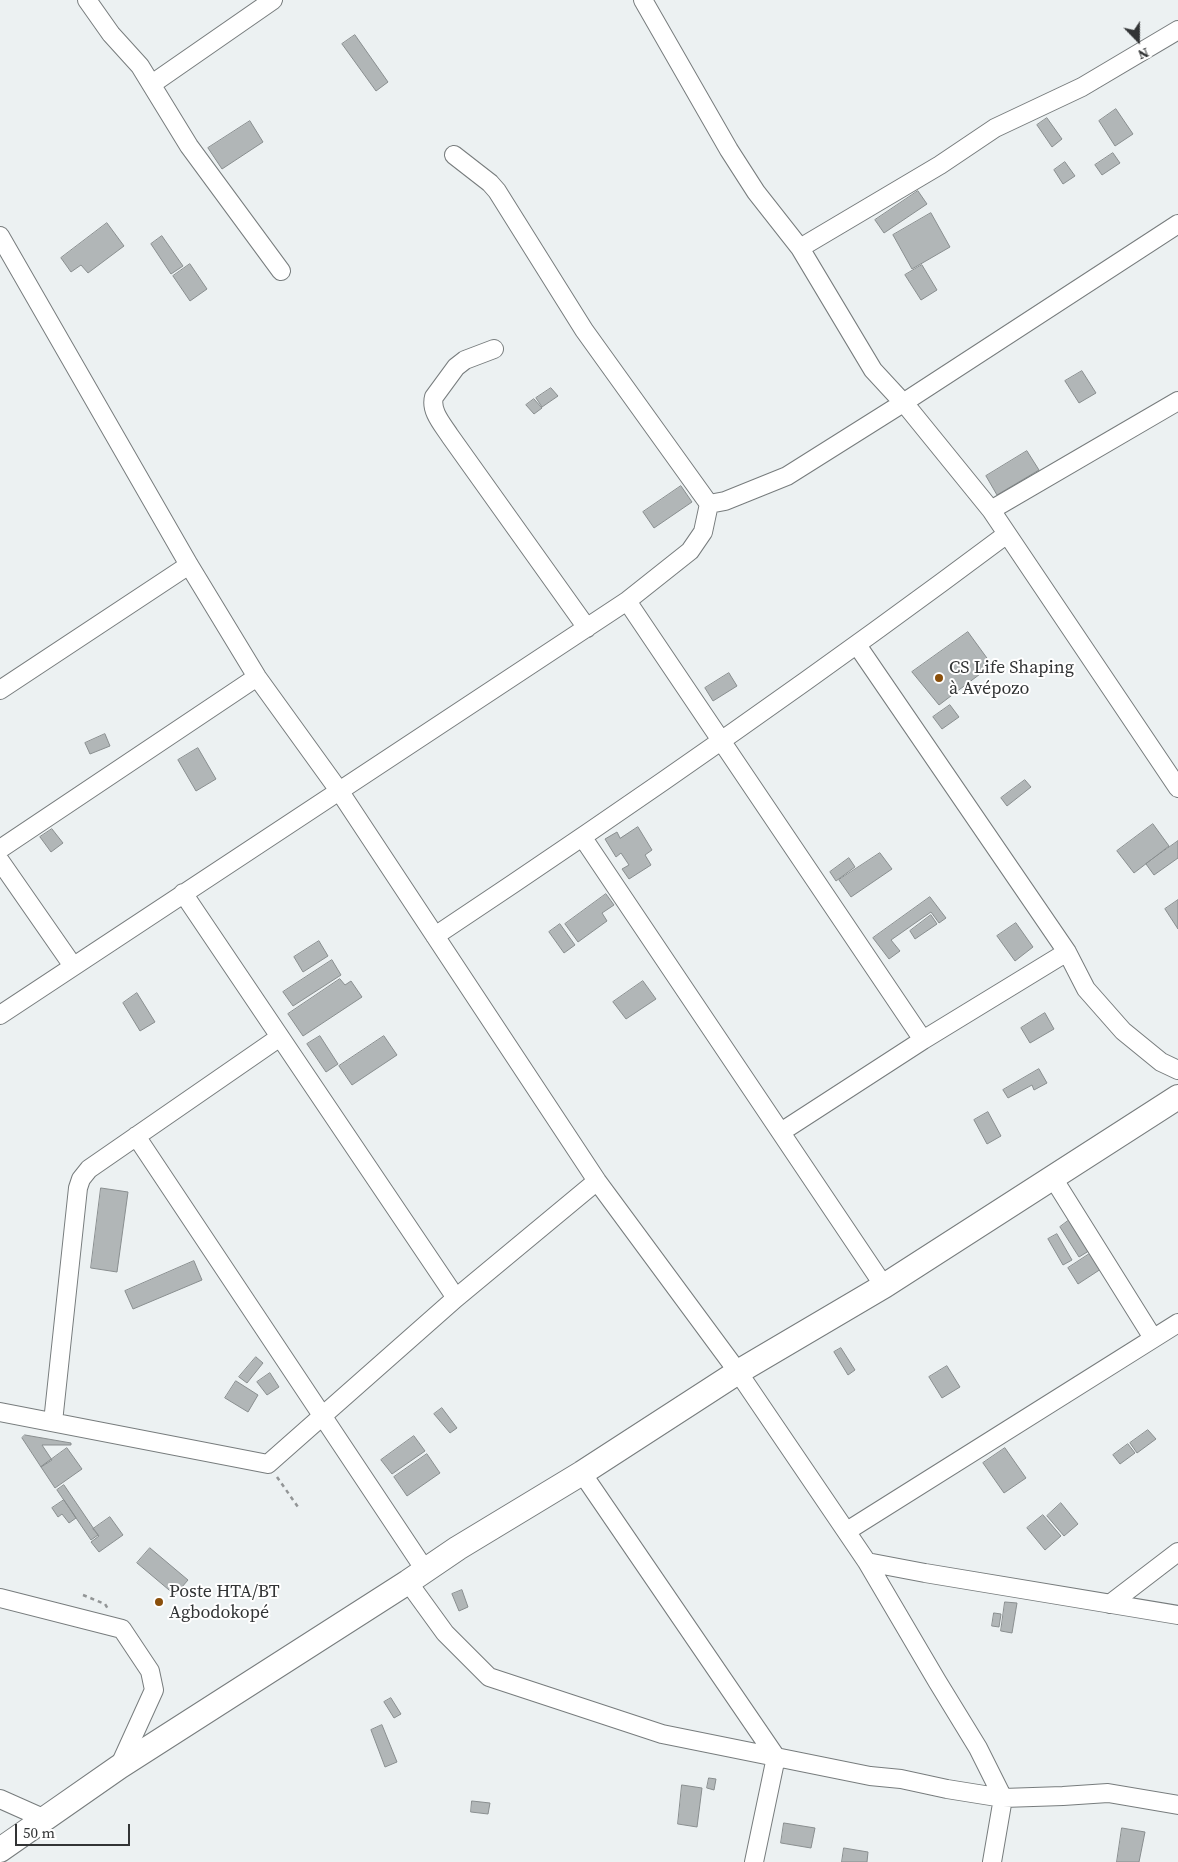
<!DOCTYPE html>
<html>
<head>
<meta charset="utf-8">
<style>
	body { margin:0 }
	#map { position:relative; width:1178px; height:1862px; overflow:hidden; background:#ecf1f2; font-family:"Source Serif 4",serif }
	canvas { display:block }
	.north { position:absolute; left:1113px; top:15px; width:50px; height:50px; -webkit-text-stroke:4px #fff; paint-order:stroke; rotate:158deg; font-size:14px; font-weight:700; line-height:20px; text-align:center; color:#323435 }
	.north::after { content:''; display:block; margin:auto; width:18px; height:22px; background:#323435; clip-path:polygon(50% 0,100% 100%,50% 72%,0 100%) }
	.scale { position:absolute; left:15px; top:1824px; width:115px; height:22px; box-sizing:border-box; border:2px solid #323435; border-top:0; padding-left:6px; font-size:15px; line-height:18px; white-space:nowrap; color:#323435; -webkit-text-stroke:4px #fff; paint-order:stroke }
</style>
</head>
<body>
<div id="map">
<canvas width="1178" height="1862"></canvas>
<div class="north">N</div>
<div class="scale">50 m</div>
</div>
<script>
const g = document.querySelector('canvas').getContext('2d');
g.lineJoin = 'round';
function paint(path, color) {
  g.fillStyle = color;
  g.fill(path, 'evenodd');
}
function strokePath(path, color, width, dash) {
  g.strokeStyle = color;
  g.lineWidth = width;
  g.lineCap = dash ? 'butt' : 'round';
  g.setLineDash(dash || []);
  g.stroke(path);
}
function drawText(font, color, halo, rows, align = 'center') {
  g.font = font + ' "Source Serif 4",serif';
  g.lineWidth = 4;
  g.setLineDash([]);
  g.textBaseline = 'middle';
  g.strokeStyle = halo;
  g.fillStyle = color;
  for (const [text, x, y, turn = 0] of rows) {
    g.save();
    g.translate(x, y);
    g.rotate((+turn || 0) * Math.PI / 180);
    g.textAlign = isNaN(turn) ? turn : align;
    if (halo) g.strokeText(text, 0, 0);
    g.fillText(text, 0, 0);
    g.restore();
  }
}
const building = new Path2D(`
	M 355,35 L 388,82 L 376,91 L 342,44 Z
	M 1116,109 L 1133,134 L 1115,146 L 1099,121 Z
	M 1047,118 L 1062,139 L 1052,147 L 1037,125 Z
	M 250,121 L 263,142 L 222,169 L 208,148 Z
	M 1113,153 L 1120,163 L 1102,175 L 1095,165 Z
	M 1065,162 L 1075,176 L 1063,184 L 1054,170 Z
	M 918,191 L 927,204 L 884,233 L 875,220 Z
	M 931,213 L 950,247 L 912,269 L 893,235 Z
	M 107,223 L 124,246 L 88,273 L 81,265 L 71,272 L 61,258 Z
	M 162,236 L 183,266 L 171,274 L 151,244 Z
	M 190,264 L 207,289 L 190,301 L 173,276 Z
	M 922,265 L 937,290 L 921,300 L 905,275 Z
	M 1082,371 L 1096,393 L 1079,403 L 1065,381 Z
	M 551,388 L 558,396 L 542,407 L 536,398 Z
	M 534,399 L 542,408 L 534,414 L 526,405 Z
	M 1027,451 L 1039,470 L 997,495 L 986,476 Z
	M 681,486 L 692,502 L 654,528 L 643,512 Z
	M 968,632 L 992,665 L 939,705 L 912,672 Z
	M 729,673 L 737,686 L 713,701 L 705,688 Z
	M 950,705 L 959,717 L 942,729 L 933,717 Z
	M 105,734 L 110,746 L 90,754 L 85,743 Z
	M 198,748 L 216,779 L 196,791 L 178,760 Z
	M 1025,780 L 1031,787 L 1007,806 L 1001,798 Z
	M 1153,824 L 1169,846 L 1134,873 L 1117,851 Z
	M 638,827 L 652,850 L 645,855 L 651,865 L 629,879 L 622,869 L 629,865 L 621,853 L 616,857 L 605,839 L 617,832 L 620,838 Z
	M 52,829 L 63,843 L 51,852 L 40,837 Z
	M 1178,841 L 1178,858 L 1154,875 L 1146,864 Z
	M 880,853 L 892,869 L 851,897 L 839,880 Z
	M 849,858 L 855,867 L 836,881 L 830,872 Z
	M 606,894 L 614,905 L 602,913 L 607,921 L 578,942 L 565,924 Z
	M 930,897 L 946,918 L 939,923 L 931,912 L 891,940 L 900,951 L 889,959 L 873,938 Z
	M 1178,900 L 1178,929 L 1165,909 Z
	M 931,915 L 937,924 L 915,939 L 910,931 Z
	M 1016,923 L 1033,947 L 1015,961 L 997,936 Z
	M 560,924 L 575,945 L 564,953 L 549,932 Z
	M 319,941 L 328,956 L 303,972 L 294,957 Z
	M 332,960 L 341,975 L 293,1006 L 283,992 Z
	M 340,979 L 345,985 L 351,981 L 362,997 L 303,1036 L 288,1014 Z
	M 643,981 L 656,999 L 626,1019 L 613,1002 Z
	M 137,993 L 155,1022 L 140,1031 L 123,1003 Z
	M 1045,1013 L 1054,1029 L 1030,1043 L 1021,1028 Z
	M 320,1036 L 338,1064 L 326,1072 L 307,1044 Z
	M 384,1036 L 397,1055 L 352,1085 L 339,1066 Z
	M 1039,1069 L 1047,1083 L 1034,1090 L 1032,1085 L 1008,1098 L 1003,1090 Z
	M 988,1112 L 1001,1136 L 987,1144 L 974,1120 Z
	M 101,1188 L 128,1192 L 117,1272 L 91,1268 Z
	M 1072,1218 L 1092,1249 L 1079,1257 L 1060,1227 Z
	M 1057,1234 L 1072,1260 L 1063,1265 L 1048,1239 Z
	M 1094,1251 L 1104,1267 L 1078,1284 L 1068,1268 Z
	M 194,1261 L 202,1280 L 133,1309 L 125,1291 Z
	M 841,1348 L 855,1370 L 848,1375 L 834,1352 Z
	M 256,1357 L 263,1363 L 247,1383 L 239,1377 Z
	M 947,1366 L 960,1387 L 942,1398 L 929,1377 Z
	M 270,1373 L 279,1387 L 267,1395 L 257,1382 Z
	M 236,1381 L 258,1395 L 248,1412 L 225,1398 Z
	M 442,1408 L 457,1428 L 450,1433 L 434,1414 Z
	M 1148,1430 L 1156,1439 L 1137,1453 L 1130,1443 Z
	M 25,1435 L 71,1443 L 71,1445 L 42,1445 L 52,1460 L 41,1467 L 22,1438 Z
	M 414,1436 L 425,1451 L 392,1474 L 381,1460 Z
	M 1128,1444 L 1135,1453 L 1120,1464 L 1113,1455 Z
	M 67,1448 L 82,1469 L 55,1488 L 41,1467 Z
	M 1005,1448 L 1026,1478 L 1004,1493 L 983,1463 Z
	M 427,1454 L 440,1473 L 407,1496 L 394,1477 Z
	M 64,1485 L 98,1535 L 91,1540 L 57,1490 Z
	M 64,1500 L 76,1518 L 69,1523 L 62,1514 L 58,1517 L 52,1508 Z
	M 1061,1503 L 1078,1524 L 1064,1536 L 1047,1516 Z
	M 1043,1515 L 1061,1536 L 1045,1550 L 1027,1528 Z
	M 110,1517 L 123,1535 L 99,1552 L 91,1542 L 99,1536 L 93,1529 Z
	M 150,1548 L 188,1580 L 175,1595 L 137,1563 Z
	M 462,1590 L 468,1607 L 459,1611 L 452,1594 Z
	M 1005,1602 L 1017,1603 L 1012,1633 L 1001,1631 Z
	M 994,1613 L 1001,1614 L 999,1627 L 992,1626 Z
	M 391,1698 L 401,1714 L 394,1718 L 384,1702 Z
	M 382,1725 L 397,1762 L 385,1767 L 371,1730 Z
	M 709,1778 L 716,1779 L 714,1790 L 707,1788 Z
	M 682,1785 L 702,1788 L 697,1827 L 678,1824 Z
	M 472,1801 L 490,1803 L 488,1814 L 471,1812 Z
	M 784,1823 L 815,1828 L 811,1848 L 781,1843 Z
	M 1122,1828 L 1145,1832 L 1139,1862 L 1117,1862 Z
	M 844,1848 L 868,1852 L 867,1862 L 842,1862 Z`);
paint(building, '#b1b6b7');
strokePath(building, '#898e8f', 1);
const street = new Path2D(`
	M 87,0 L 111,34 L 140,66 L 189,146 L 281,271
	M 643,0 L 729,150 L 756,192 L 800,248 L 873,370 L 909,409 L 991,510 L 1178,788
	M 152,84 L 273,0
	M 0,236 L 189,565 L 257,677 L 340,792 L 597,1181 L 738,1372 L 867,1562 L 937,1681 L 978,1748 L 1003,1798 L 992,1862
	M 800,248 L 940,165 L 995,128 L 1082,87 L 1178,30
	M 494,349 L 465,360 L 456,367 L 434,397 C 430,411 443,425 450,436 L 587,628
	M 709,504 L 725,501 L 787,476 L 903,403 L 1178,224
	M 991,510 L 1178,401
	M 627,601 L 923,1040
	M 857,645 L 1067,952 L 1086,989 L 1123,1031 L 1161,1062 L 1178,1070
	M 0,690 L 189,565
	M 583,838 L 884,1286
	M 0,849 L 257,677
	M 0,861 L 73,966
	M 183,893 L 456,1298
	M 435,936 C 629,807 820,674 1007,534
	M 0,1015 L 627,601 L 690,551 L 703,532 L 709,504 L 584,330 L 497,191 L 490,183 L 454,155
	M 781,1132 L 923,1040 L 1067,952
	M 136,1136 L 425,1570
	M 1053,1178 L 1153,1338
	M 0,1412 L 268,1464 L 456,1298 L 597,1181
	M 53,1422 L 78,1188 L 81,1179 L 89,1169 L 280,1037
	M 582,1473 L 776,1757 L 754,1862
	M 847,1531 L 1178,1323
	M 867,1562 L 925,1573 L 1178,1615
	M 408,1582 L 445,1633 L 489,1677 L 662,1734 L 870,1776 L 901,1779 L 947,1789 L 1003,1798 L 1063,1796 L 1108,1793 L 1178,1805
	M 0,1598 L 122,1629 L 150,1671 L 154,1690 L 119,1767
	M 1110,1604 L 1178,1552
	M 0,1799 L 45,1819`);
const secondary = new Path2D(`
	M 0,1850 L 119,1767 L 408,1582 L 458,1548 L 582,1473 L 738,1372 L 884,1286 L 1178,1097`);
strokePath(street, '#777c7d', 20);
strokePath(secondary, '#777c7d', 26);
strokePath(new Path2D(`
	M 277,1477 L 298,1507
	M 83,1595 L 105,1604 L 108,1609`), '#929596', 2.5, [4, 4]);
strokePath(street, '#fff', 18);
strokePath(secondary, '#fff', 24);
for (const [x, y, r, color] of [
	[939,678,5,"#8a4f0b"],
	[159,1602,5,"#8a4f0b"]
]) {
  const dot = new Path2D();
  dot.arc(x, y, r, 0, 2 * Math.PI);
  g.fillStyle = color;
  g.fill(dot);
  strokePath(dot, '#fff', 2);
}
drawText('18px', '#323435', '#fff', [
	["CS Life Shaping",949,668],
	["à Avépozo",949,689],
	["Poste HTA/BT",169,1592],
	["Agbodokopé",169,1613]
], 'left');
</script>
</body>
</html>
